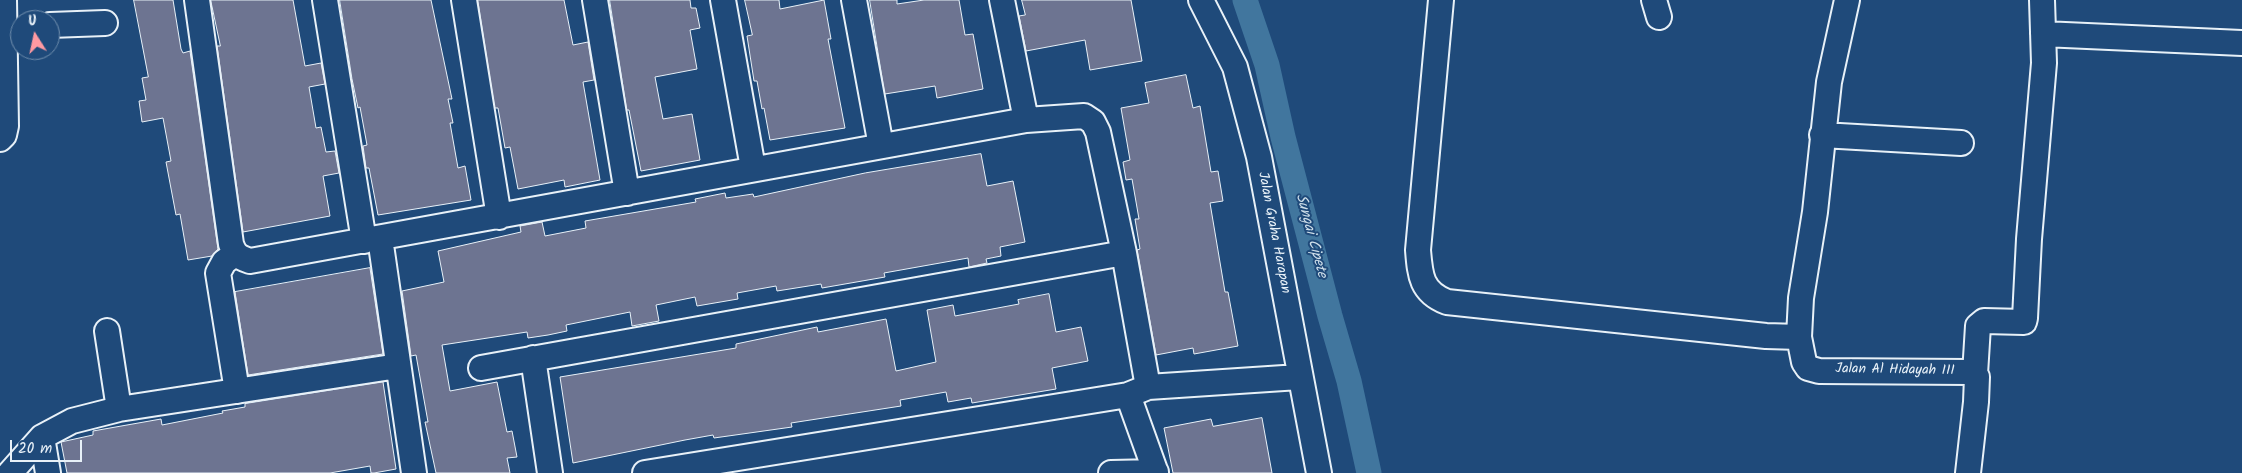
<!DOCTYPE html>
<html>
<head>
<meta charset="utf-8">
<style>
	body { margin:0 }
	#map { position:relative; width:2242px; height:473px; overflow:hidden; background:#1f4a7a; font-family:Kalam,sans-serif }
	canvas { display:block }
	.north { position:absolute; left:10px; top:10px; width:50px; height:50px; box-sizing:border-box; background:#1f4a7a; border:1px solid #6f8dac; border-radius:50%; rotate:350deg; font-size:14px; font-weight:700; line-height:20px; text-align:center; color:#e8f1f8 }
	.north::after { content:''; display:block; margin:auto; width:18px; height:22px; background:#ff9aa2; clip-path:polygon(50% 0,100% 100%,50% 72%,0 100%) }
	.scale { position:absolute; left:10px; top:440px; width:72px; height:22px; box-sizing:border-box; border:2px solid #e8f1f8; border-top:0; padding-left:6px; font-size:15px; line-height:18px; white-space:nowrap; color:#e8f1f8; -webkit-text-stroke:4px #1f4a7a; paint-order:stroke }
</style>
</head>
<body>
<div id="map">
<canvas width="2242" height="473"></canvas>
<div class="north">U</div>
<div class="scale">20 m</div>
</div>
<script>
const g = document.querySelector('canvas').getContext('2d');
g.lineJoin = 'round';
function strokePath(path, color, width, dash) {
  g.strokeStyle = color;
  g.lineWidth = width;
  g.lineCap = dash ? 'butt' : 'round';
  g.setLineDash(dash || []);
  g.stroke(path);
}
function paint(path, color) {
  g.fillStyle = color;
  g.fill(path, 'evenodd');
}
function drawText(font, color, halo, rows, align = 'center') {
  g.font = font + ' Kalam,sans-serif';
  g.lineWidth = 4;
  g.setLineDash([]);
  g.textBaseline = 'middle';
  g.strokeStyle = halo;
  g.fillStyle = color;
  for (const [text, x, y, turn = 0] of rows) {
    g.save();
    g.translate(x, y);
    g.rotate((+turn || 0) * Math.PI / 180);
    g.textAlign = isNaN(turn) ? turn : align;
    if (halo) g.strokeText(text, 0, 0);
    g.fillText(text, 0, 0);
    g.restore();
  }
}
strokePath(new Path2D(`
	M 1245,0 L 1267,65 L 1283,137 L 1330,316 L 1349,381 L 1369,473`), '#41769e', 25);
const building = new Path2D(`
	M 134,0 L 173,0 L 181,49 L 183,53 L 190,51 L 218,249 L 212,256 L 188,260 L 180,214 L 176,215 L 166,162 L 171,161 L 163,118 L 142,122 L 139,101 L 146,100 L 142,78 L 148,77 Z
	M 211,0 L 293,0 L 305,66 L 321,63 L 325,84 L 309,87 L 316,128 L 321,127 L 326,152 L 335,151 L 339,173 L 323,176 L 330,216 L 243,232 L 217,46 L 220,46 Z
	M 340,0 L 431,0 L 452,99 L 448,99 L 453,123 L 450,123 L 458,168 L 465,166 L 471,200 L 378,215 L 369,168 L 366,168 L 363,146 L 367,145 L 360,107 L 358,108 L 352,79 Z
	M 478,0 L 564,0 L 573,45 L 588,42 L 594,80 L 583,82 L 600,180 L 565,187 L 564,180 L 518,189 L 510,147 L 505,148 L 498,108 L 495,108 Z
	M 610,0 L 690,0 L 691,8 L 696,8 L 700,28 L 690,30 L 697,69 L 655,77 L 663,119 L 692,114 L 700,160 L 641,171 L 629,110 L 627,110 Z
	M 745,0 L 779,0 L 780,9 L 824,0 L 831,39 L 828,39 L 845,128 L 770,140 L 764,108 L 762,109 L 757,81 L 754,81 L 747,36 L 752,35 Z
	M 870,0 L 897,0 L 897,4 L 924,0 L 959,0 L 965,35 L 973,34 L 983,89 L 937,98 L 935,86 L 885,94 Z
	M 1022,0 L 1131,0 L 1142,61 L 1090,70 L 1085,40 L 1026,51 L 1019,16 L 1025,15 Z
	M 1186,75 L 1193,108 L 1200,106 L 1211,172 L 1218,171 L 1223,201 L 1210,203 L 1225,292 L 1228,292 L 1238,346 L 1194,354 L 1193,348 L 1156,355 L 1137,250 L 1140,249 L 1135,219 L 1139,219 L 1132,179 L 1126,180 L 1123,162 L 1130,160 L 1121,108 L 1149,103 L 1145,83 Z
	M 981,154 L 987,186 L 1013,181 L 1025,242 L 1000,247 L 1001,256 L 986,259 L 987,263 L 969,267 L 968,258 L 884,273 L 885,277 L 822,288 L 821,284 L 777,291 L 776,286 L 737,293 L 738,299 L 697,306 L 695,297 L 656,305 L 659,321 L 632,326 L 630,312 L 566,325 L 567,331 L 548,335 L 528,338 L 527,332 L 442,345 L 450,391 L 497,382 L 507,432 L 512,431 L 517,457 L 507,458 L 510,473 L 436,473 L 425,422 L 428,422 L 416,355 L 411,356 L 402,291 L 444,282 L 438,251 L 521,232 L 520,226 L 542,222 L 545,236 L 586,228 L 585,221 L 696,202 L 695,199 L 725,193 L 726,198 L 753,194 L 754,197 L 865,173 Z
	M 370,268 L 383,354 L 248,375 L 235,292 Z
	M 1049,294 L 1056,332 L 1081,327 L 1088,361 L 1052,368 L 1056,389 L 972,403 L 971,398 L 948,402 L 946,392 L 900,400 L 901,406 L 791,423 L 792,427 L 714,438 L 713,435 L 685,440 L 573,463 L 560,377 L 736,348 L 736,344 L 817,327 L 818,332 L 886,319 L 896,371 L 936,362 L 927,310 L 953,305 L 955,316 L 1019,304 L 1018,300 Z
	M 383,382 L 396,469 L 374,473 L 371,473 L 370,466 L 330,473 L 67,473 L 61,442 L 93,435 L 93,431 L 161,419 L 162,425 L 223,413 L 222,411 L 245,407 L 245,404 Z
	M 1262,418 L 1272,473 L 1173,473 L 1164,428 L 1211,419 L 1213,426 Z`);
paint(building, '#6d7491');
strokePath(building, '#e8f1f8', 1);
const minor = new Path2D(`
	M 197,0 L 231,244 C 235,255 238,257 250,261 L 1026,120 L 1084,116 L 1093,122 L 1098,132 L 1124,253 L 1148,387 L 1299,377
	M 325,0 L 364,241
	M 464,0 L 499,217
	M 595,0 L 627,193
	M 723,0 L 753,168
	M 854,0 L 881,146
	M 1002,0 L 1026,120
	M 1201,0 L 1235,67 L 1259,157 L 1319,473
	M 1441,0 L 1418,250 C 1420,275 1421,292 1447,302 L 1766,336 L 1799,337
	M 1654,0 L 1659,17
	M 1847,0 L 1829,82 L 1815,212 L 1801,298 L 1799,337 L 1804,362 L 1808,368 L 1819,371 L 1969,372 L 1977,377 L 1976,402 L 1968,473
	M 50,25 L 105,23
	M 2043,34 L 2242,43
	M 1822,135 L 1961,143
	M 0,139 L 4,135 L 6,126 L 4,0
	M 380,238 L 414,473
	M 235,254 L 224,262 L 218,273 L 237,391
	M 107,331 L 119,409
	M 533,358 L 550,473
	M 481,368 L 1124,253
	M 1975,374 L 1978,326 L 1984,321 L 2024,322 L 2025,318 L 2029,239 L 2044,63 L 2042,0
	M 1128,395 L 1156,473
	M 42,437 L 48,473
	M 10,473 L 42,437 L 72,421 L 119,409 L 398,366
	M 645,473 L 1128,395 L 1148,387
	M 1111,473 L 1156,472`);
strokePath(minor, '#e8f1f8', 28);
strokePath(minor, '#1f4a7a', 24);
drawText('14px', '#e8f1f8', '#1f4a7a', [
	["Jalan Graha Harapan",1273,233,79],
	["Jalan Al Hidayah III",1895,371,1]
]);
drawText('italic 15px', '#cfdfea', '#1f4a7a', [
	["Sungai Cipete",1310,236,75]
]);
</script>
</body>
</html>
